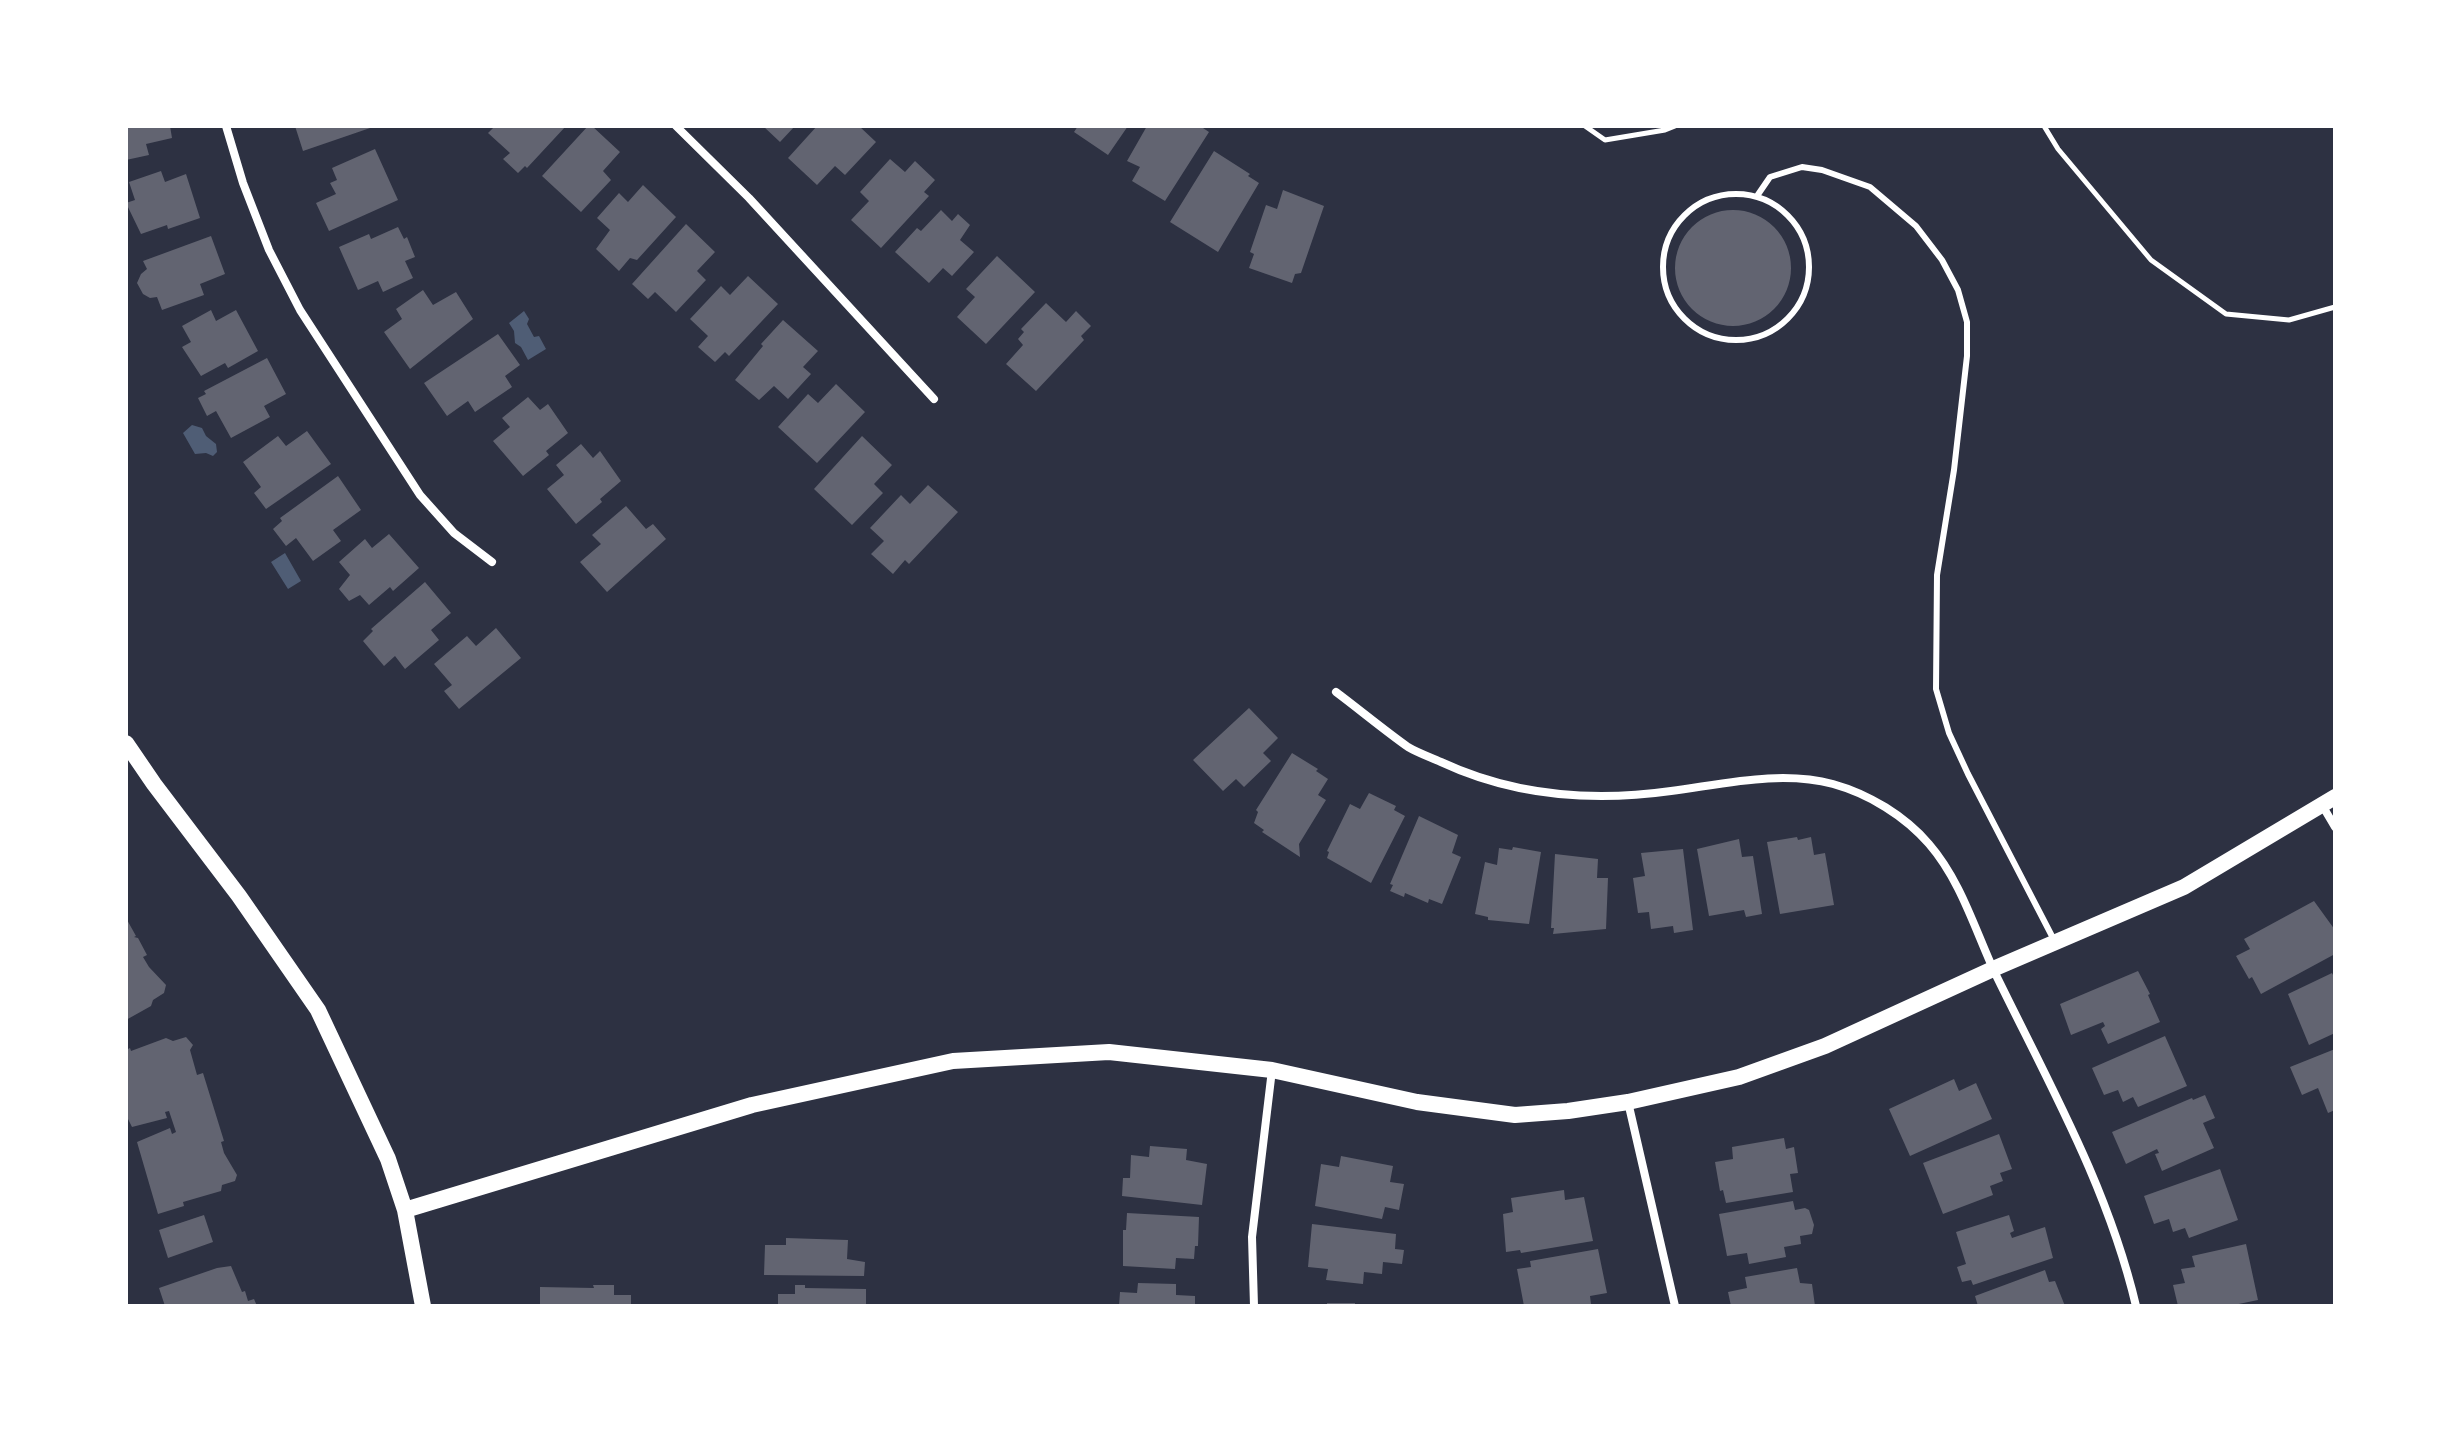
<!DOCTYPE html>
<html>
<head>
<meta charset="utf-8">
<style>
	body { margin:0 }
	#map { position:relative; width:2461px; height:1432px; overflow:hidden; background:#2d3142; font-family:"Open Sans",sans-serif }
	canvas { display:block }
	.frame { position:absolute; inset:0; border:128px solid #fff; pointer-events:none }
</style>
</head>
<body>
<div id="map">
<canvas width="2461" height="1432"></canvas>
<div class="frame"></div>
</div>
<script>
const g = document.querySelector('canvas').getContext('2d');
g.lineJoin = 'round';
function paint(path, color) {
  g.fillStyle = color;
  g.fill(path, 'evenodd');
}
function strokePath(path, color, width, dash) {
  g.strokeStyle = color;
  g.lineWidth = width;
  g.lineCap = dash ? 'butt' : 'round';
  g.setLineDash(dash || []);
  g.stroke(path);
}
paint(new Path2D(`
	M 524,311 L 529,319 L 527,324 L 534,337 L 539,336 L 546,349 L 528,360 L 521,347 L 515,343 L 514,331 L 509,323 Z
	M 192,425 L 202,428 L 206,436 L 216,444 L 217,452 L 213,456 L 206,453 L 195,454 L 183,433 Z
	M 285,553 L 301,581 L 288,589 L 271,562 Z`), '#4f5d75');
paint(new Path2D(`
	M 126,126 L 170,126 L 172,138 L 146,144 L 149,155 L 126,160 Z
	M 295,126 L 372,126 L 373,127 L 303,151 Z
	M 495,126 L 566,126 L 527,168 L 525,166 L 518,173 L 503,159 L 510,153 L 488,133 Z
	M 588,126 L 592,126 L 620,152 L 603,171 L 611,180 L 581,212 L 542,176 Z
	M 763,126 L 795,126 L 780,142 Z
	M 817,126 L 859,126 L 876,142 L 845,175 L 835,166 L 817,185 L 788,158 Z
	M 1078,126 L 1128,126 L 1108,155 L 1074,132 Z
	M 1147,126 L 1200,126 L 1209,132 L 1165,201 L 1132,181 L 1140,167 L 1127,161 Z
	M 375,149 L 398,200 L 329,231 L 316,203 L 336,194 L 330,183 L 337,180 L 332,168 Z
	M 1214,151 L 1250,174 L 1248,176 L 1259,183 L 1218,252 L 1170,222 Z
	M 890,159 L 905,172 L 915,161 L 935,180 L 924,192 L 929,196 L 881,248 L 851,220 L 869,201 L 860,192 Z
	M 161,171 L 165,182 L 186,174 L 200,218 L 168,229 L 167,225 L 141,234 L 126,203 L 135,200 L 129,182 Z
	M 643,185 L 676,217 L 637,260 L 630,258 L 619,271 L 596,249 L 610,230 L 597,218 L 619,193 L 628,202 Z
	M 1283,190 L 1324,206 L 1301,273 L 1295,274 L 1292,283 L 1249,268 L 1254,254 L 1250,252 L 1266,205 L 1277,209 Z
	M1675 268a58 58 0 1 1 116 0a58 58 0 1 1-116 0Z
	M 941,210 L 952,221 L 958,214 L 970,225 L 960,240 L 974,252 L 952,276 L 943,268 L 929,283 L 895,252 L 917,228 L 921,231 Z
	M 686,224 L 715,252 L 697,271 L 706,280 L 676,312 L 655,292 L 648,299 L 632,284 Z
	M 398,227 L 404,239 L 407,237 L 415,257 L 405,261 L 413,278 L 383,292 L 378,281 L 358,290 L 339,247 L 369,234 L 371,239 Z
	M 211,236 L 225,274 L 200,284 L 204,295 L 162,310 L 157,297 L 150,298 L 143,294 L 137,283 L 141,274 L 147,269 L 143,261 Z
	M 997,256 L 1035,292 L 986,344 L 957,317 L 975,297 L 966,289 Z
	M 748,276 L 778,304 L 729,356 L 725,352 L 715,362 L 698,347 L 708,336 L 690,319 L 721,286 L 730,295 Z
	M 423,290 L 433,305 L 456,292 L 473,319 L 410,369 L 384,332 L 402,319 L 396,309 Z
	M 1046,303 L 1066,322 L 1076,311 L 1091,326 L 1081,336 L 1084,340 L 1036,391 L 1006,364 L 1023,345 L 1018,339 L 1024,332 L 1021,329 Z
	M 211,310 L 216,321 L 236,310 L 258,351 L 228,368 L 225,363 L 201,376 L 182,347 L 191,342 L 182,326 Z
	M 783,320 L 818,351 L 803,367 L 811,374 L 788,399 L 774,386 L 759,400 L 735,380 L 763,346 L 761,344 Z
	M 498,334 L 520,365 L 505,376 L 512,387 L 475,412 L 468,401 L 447,416 L 424,383 Z
	M 267,358 L 286,394 L 264,406 L 270,417 L 231,438 L 216,411 L 207,416 L 198,398 L 206,394 L 204,391 Z
	M 836,384 L 865,412 L 817,463 L 778,427 L 808,394 L 818,403 Z
	M 528,397 L 540,410 L 548,404 L 568,433 L 546,451 L 549,455 L 523,476 L 493,441 L 510,427 L 502,418 Z
	M 307,431 L 331,464 L 266,509 L 254,493 L 261,487 L 243,462 L 278,436 L 286,446 Z
	M 862,436 L 892,465 L 874,484 L 883,493 L 852,525 L 814,489 Z
	M 581,444 L 593,458 L 600,451 L 621,481 L 600,499 L 602,502 L 576,524 L 547,489 L 564,475 L 556,465 Z
	M 338,476 L 361,510 L 333,530 L 341,541 L 313,561 L 296,538 L 286,546 L 273,529 L 282,521 L 280,518 Z
	M 928,485 L 958,512 L 909,564 L 905,560 L 893,574 L 871,554 L 884,541 L 870,528 L 901,495 L 910,504 Z
	M 626,506 L 646,529 L 653,524 L 666,539 L 607,592 L 580,562 L 601,544 L 592,535 Z
	M 389,534 L 419,568 L 393,591 L 390,587 L 369,605 L 360,595 L 349,601 L 339,589 L 350,575 L 339,562 L 365,539 L 372,548 Z
	M 425,582 L 451,613 L 431,630 L 439,640 L 405,669 L 395,656 L 384,666 L 363,641 L 373,631 L 371,629 Z
	M 496,628 L 521,658 L 459,709 L 444,691 L 452,685 L 434,664 L 467,636 L 476,646 Z
	M 1249,708 L 1278,738 L 1263,753 L 1271,761 L 1244,787 L 1236,779 L 1223,791 L 1193,760 Z
	M 1292,753 L 1318,769 L 1316,771 L 1328,779 L 1318,795 L 1326,800 L 1299,844 L 1300,857 L 1262,832 L 1264,830 L 1254,823 L 1258,812 L 1256,810 Z
	M 1369,793 L 1396,806 L 1394,810 L 1405,816 L 1371,883 L 1327,858 L 1329,852 L 1327,851 L 1350,804 L 1360,809 Z
	M 1419,816 L 1458,835 L 1452,853 L 1461,857 L 1442,904 L 1429,899 L 1428,903 L 1405,893 L 1404,897 L 1390,891 L 1393,885 L 1390,884 Z
	M 1797,837 L 1798,840 L 1811,837 L 1814,855 L 1825,853 L 1834,905 L 1780,914 L 1767,842 Z
	M 1739,839 L 1742,857 L 1753,856 L 1762,914 L 1746,917 L 1744,910 L 1709,916 L 1697,849 Z
	M 1513,847 L 1541,852 L 1529,924 L 1488,920 L 1488,917 L 1475,914 L 1485,862 L 1497,865 L 1499,848 L 1512,850 Z
	M 1683,849 L 1693,930 L 1674,933 L 1673,926 L 1651,929 L 1649,912 L 1638,913 L 1633,878 L 1645,876 L 1641,853 Z
	M 1555,854 L 1598,859 L 1597,878 L 1608,878 L 1606,929 L 1553,934 L 1554,928 L 1551,928 Z
	M 2314,901 L 2335,930 L 2335,954 L 2261,994 L 2252,977 L 2249,979 L 2236,956 L 2250,949 L 2244,939 Z
	M 126,918 L 136,936 L 134,937 L 138,938 L 147,955 L 143,957 L 149,967 L 166,985 L 164,993 L 153,1000 L 151,1006 L 126,1020 Z
	M 2138,971 L 2150,994 L 2148,995 L 2160,1022 L 2108,1044 L 2101,1029 L 2105,1026 L 2103,1022 L 2071,1035 L 2060,1004 Z
	M 2332,973 L 2335,979 L 2335,1033 L 2309,1045 L 2288,994 Z
	M 2165,1036 L 2187,1086 L 2138,1107 L 2133,1097 L 2123,1102 L 2118,1090 L 2104,1095 L 2092,1068 Z
	M 186,1037 L 193,1045 L 190,1050 L 197,1075 L 203,1073 L 224,1141 L 221,1142 L 224,1153 L 237,1175 L 235,1181 L 222,1185 L 221,1191 L 183,1202 L 184,1206 L 158,1214 L 137,1142 L 170,1128 L 172,1134 L 176,1132 L 169,1111 L 165,1112 L 167,1118 L 132,1127 L 126,1115 L 126,1050 L 130,1048 L 131,1051 L 166,1038 L 173,1041 Z
	M 2335,1049 L 2335,1110 L 2328,1113 L 2318,1088 L 2302,1095 L 2290,1067 Z
	M 1954,1079 L 1959,1091 L 1976,1083 L 1992,1119 L 1910,1156 L 1889,1109 Z
	M 2205,1095 L 2215,1118 L 2203,1123 L 2214,1148 L 2162,1171 L 2155,1154 L 2159,1153 L 2157,1149 L 2126,1164 L 2112,1132 L 2192,1098 L 2193,1100 Z
	M 1999,1134 L 2012,1169 L 2000,1173 L 2003,1181 L 1990,1186 L 1993,1195 L 1943,1214 L 1923,1163 Z
	M 1784,1138 L 1786,1149 L 1794,1147 L 1798,1173 L 1790,1174 L 1793,1192 L 1726,1203 L 1723,1190 L 1720,1191 L 1715,1162 L 1733,1159 L 1732,1147 Z
	M 1150,1146 L 1187,1149 L 1186,1160 L 1207,1164 L 1202,1205 L 1122,1196 L 1123,1178 L 1130,1178 L 1131,1155 L 1149,1157 Z
	M 1341,1156 L 1393,1166 L 1390,1182 L 1404,1184 L 1399,1210 L 1385,1207 L 1382,1219 L 1315,1206 L 1321,1164 L 1339,1167 Z
	M 2220,1169 L 2238,1220 L 2189,1238 L 2185,1228 L 2173,1232 L 2169,1219 L 2154,1224 L 2144,1196 Z
	M 1564,1190 L 1565,1200 L 1584,1197 L 1593,1241 L 1521,1253 L 1520,1250 L 1506,1252 L 1503,1214 L 1513,1212 L 1511,1198 Z
	M 1793,1201 L 1795,1210 L 1805,1208 L 1809,1210 L 1814,1225 L 1812,1234 L 1800,1236 L 1801,1244 L 1784,1247 L 1786,1257 L 1749,1264 L 1747,1253 L 1727,1256 L 1719,1214 Z
	M 1127,1213 L 1199,1217 L 1198,1246 L 1195,1246 L 1194,1259 L 1176,1258 L 1175,1269 L 1123,1266 L 1123,1230 L 1126,1230 Z
	M 204,1215 L 213,1242 L 168,1258 L 159,1230 Z
	M 2009,1215 L 2014,1231 L 2010,1233 L 2012,1238 L 2045,1227 L 2053,1258 L 1973,1285 L 1971,1280 L 1962,1282 L 1957,1267 L 1966,1264 L 1956,1232 Z
	M 1312,1224 L 1396,1234 L 1395,1249 L 1404,1250 L 1402,1264 L 1383,1262 L 1382,1274 L 1364,1272 L 1363,1284 L 1326,1280 L 1328,1269 L 1308,1267 Z
	M 786,1238 L 848,1240 L 847,1259 L 865,1262 L 864,1276 L 764,1275 L 765,1245 L 786,1245 Z
	M 2246,1244 L 2258,1300 L 2229,1306 L 2178,1306 L 2173,1285 L 2185,1283 L 2181,1269 L 2195,1267 L 2192,1256 Z
	M 1598,1249 L 1607,1293 L 1590,1296 L 1591,1304 L 1582,1306 L 1524,1306 L 1517,1269 L 1531,1267 L 1530,1261 Z
	M 231,1266 L 242,1292 L 245,1291 L 248,1301 L 254,1299 L 257,1306 L 165,1306 L 159,1288 L 217,1268 Z
	M 1797,1268 L 1800,1283 L 1812,1284 L 1815,1306 L 1731,1306 L 1728,1292 L 1747,1288 L 1745,1277 Z
	M 2045,1270 L 2049,1282 L 2055,1281 L 2065,1306 L 1978,1306 L 1975,1296 Z
	M 1138,1283 L 1176,1284 L 1176,1295 L 1195,1296 L 1195,1306 L 1119,1306 L 1120,1292 L 1137,1293 Z
	M 593,1285 L 614,1285 L 614,1295 L 631,1295 L 631,1306 L 540,1306 L 540,1287 L 594,1288 Z
	M 795,1285 L 805,1285 L 805,1288 L 866,1289 L 866,1305 L 778,1306 L 778,1294 L 795,1294 Z
	M 1327,1303 L 1355,1303 L 1355,1306 L 1327,1306 Z`), '#626471');
strokePath(new Path2D(`
	M 1585,126 L 1605,140 L 1665,130 L 1675,126
	M 2044,126 L 2058,149 L 2151,260 L 2226,314 L 2289,320 L 2335,307`), '#fff', 5);
strokePath(new Path2D(`
	M1663 267a73 73 0 1 1 146 0a73 73 0 1 1-146 0Z
	M 1757,196 L 1770,177 L 1802,167 L 1822,170 L 1870,187 L 1916,226 L 1942,260 L 1958,290 L 1967,322 L 1967,356 L 1954,470 L 1937,575 L 1936,689 L 1949,733 L 1968,774 L 2054,940`), '#fff', 6);
strokePath(new Path2D(`
	M 226,126 L 243,183 L 269,250 L 300,310 L 420,495 L 454,533 L 492,562
	M 676,126 L 749,198 L 934,399
	M 1336,692 C 1360,710 1384,730 1408,747 C 1418,753 1430,757 1441,762 C 1514,796 1593,802 1671,791 C 1724,784 1781,770 1833,784 C 1869,794 1905,816 1929,844 C 1961,881 1975,930 1995,973 C 2048,1082 2108,1187 2136,1306
	M 2322,805 L 2335,827
	M 1628,1102 L 1675,1306
	M 1254,1306 L 1252,1237 L 1272,1070`), '#fff', 8);
strokePath(new Path2D(`
	M 126,743 L 154,784 L 239,896 L 318,1010 L 388,1159 L 405,1210 L 423,1306
	M 405,1210 L 752,1105 L 953,1061 L 1109,1052 L 1272,1070 L 1417,1102 L 1515,1115 L 1568,1111 L 1628,1102 L 1739,1077 L 1825,1046 L 1993,969 L 2184,887 L 2335,797`), '#fff', 16);
</script>
</body>
</html>
